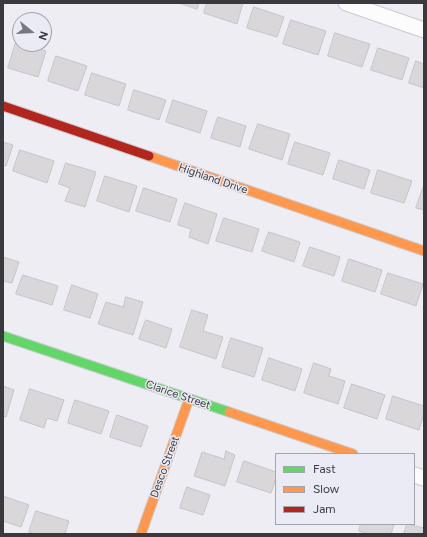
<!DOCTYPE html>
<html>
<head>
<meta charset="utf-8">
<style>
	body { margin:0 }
	#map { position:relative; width:427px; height:537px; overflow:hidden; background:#ededf3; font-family:Figtree,sans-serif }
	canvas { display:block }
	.frame { position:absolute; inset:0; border:4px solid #3a3a3e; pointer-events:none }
	.legend { position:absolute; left:275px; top:453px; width:140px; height:72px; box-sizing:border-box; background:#ebebf5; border:1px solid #a4a4ac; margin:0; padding:5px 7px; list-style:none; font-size:12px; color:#3a3a3e }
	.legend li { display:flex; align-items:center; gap:8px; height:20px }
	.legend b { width:20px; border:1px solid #a4a4ac }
	.north { position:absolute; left:12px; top:12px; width:40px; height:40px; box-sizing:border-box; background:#ebebf5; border:1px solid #a4a4ac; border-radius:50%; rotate:108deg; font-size:11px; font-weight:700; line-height:16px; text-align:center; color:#3a3a3e }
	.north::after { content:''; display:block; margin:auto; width:14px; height:18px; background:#79797d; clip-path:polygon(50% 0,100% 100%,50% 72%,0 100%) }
</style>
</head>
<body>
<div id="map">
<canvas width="427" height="537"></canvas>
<div class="frame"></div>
<ul class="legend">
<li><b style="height:5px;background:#63d668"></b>Fast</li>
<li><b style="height:5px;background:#ff974d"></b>Slow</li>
<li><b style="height:5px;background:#b3261e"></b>Jam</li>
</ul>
<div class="north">N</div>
</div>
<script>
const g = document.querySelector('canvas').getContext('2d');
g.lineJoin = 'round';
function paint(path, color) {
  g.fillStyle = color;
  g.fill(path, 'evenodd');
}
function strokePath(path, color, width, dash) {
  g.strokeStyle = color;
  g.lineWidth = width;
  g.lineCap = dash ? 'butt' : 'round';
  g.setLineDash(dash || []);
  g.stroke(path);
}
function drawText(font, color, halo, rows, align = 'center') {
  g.font = font + ' Figtree,sans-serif';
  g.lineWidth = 3;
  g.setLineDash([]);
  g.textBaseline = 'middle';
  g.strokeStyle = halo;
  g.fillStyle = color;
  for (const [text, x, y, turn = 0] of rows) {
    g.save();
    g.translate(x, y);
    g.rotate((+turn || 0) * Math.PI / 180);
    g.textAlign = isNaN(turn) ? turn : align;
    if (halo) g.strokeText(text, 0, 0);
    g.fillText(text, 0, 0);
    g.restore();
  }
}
const building = new Path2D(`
	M 180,3 L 199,3 L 197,9 Z
	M 207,3 L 243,3 L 237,24 L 204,13 Z
	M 254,7 L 284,17 L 277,37 L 247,28 Z
	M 291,20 L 326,31 L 318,55 L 283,44 Z
	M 335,33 L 370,44 L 362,67 L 328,56 Z
	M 16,42 L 46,51 L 38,77 L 8,68 Z
	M 378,48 L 409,58 L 402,80 L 371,70 Z
	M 56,56 L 87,66 L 78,91 L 48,81 Z
	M 416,61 L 424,64 L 424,88 L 409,83 Z
	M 92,73 L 126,84 L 119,106 L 85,95 Z
	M 134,90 L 166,100 L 159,120 L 128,110 Z
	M 173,100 L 207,111 L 200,133 L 166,122 Z
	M 218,117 L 246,126 L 240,147 L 211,138 Z
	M 258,124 L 290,134 L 282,160 L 249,149 Z
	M 3,142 L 13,145 L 6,166 L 3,165 Z
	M 295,142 L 330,153 L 323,175 L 288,164 Z
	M 20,150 L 54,161 L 47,183 L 13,171 Z
	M 339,160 L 370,170 L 364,189 L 333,179 Z
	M 66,163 L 96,172 L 85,207 L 65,201 L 70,188 L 59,184 Z
	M 378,170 L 412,181 L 404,203 L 371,193 Z
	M 105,176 L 137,186 L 129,212 L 97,201 Z
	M 424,185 L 424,210 L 416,208 Z
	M 144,188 L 177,199 L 170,222 L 136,211 Z
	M 185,203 L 217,214 L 208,244 L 189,237 L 191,229 L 178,225 Z
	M 224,218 L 259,229 L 252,252 L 216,241 Z
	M 269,232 L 300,242 L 294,262 L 262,251 Z
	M 310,247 L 340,257 L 334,276 L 303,266 Z
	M 3,257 L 19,262 L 12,283 L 3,281 Z
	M 349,259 L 382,270 L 375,292 L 342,281 Z
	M 388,273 L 423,284 L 416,306 L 381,294 Z
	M 23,275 L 58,286 L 52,305 L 16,294 Z
	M 72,285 L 98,294 L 90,318 L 64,310 Z
	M 126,297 L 143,302 L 133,335 L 98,324 L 106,302 L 123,307 Z
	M 192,310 L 208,315 L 203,331 L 223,337 L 216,359 L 180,347 Z
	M 146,320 L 172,329 L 166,348 L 139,339 Z
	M 231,338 L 263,348 L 254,377 L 222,367 Z
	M 269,358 L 302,369 L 295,391 L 262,380 Z
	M 314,363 L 331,369 L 329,376 L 345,381 L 338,404 L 304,393 Z
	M 352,384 L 385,395 L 377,419 L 344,408 Z
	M 3,386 L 14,390 L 6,417 L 3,416 Z
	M 30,389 L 64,400 L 57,421 L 47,418 L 44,428 L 20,420 Z
	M 393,396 L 424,406 L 424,414 L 419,430 L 386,419 Z
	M 75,400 L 109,411 L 101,434 L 68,423 Z
	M 117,415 L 148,426 L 141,447 L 110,437 Z
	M 226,451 L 235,455 L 225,486 L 194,476 L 202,452 L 224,459 Z
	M 244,461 L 276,472 L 276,478 L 271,493 L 237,482 Z
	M 187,487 L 210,495 L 203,515 L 180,508 Z
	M 3,496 L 29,505 L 21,527 L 3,521 Z
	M 36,511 L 69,521 L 65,534 L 35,534 L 29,532 Z
	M 361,524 L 394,524 L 391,534 L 368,534 L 359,531 Z
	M 407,524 L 424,528 L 424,534 L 404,534 Z`);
paint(building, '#d9d7d9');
strokePath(building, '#c6c4c6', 1);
const street = new Path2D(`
	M 346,3 L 424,30
	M 414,475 L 424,478`);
const fast = new Path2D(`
	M 3,336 L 229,412`);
const slow = new Path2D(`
	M 149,156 L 424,251
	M 229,412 L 353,454
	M 141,534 L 189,399`);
const jam = new Path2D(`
	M 3,106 L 149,156`);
strokePath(street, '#c9cace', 17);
strokePath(fast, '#c9cace', 11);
strokePath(slow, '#c9cace', 11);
strokePath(jam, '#c9cace', 11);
strokePath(street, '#fcfcfd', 15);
strokePath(fast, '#63d668', 9);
strokePath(slow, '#ff974d', 9);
strokePath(jam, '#b3261e', 9);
drawText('11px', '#3a3a3e', '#ebebf5', [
	["Highland Drive",213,179,19],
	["Clarice Street",178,395,19],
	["Desco Street",165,467,-70]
]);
</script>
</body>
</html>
